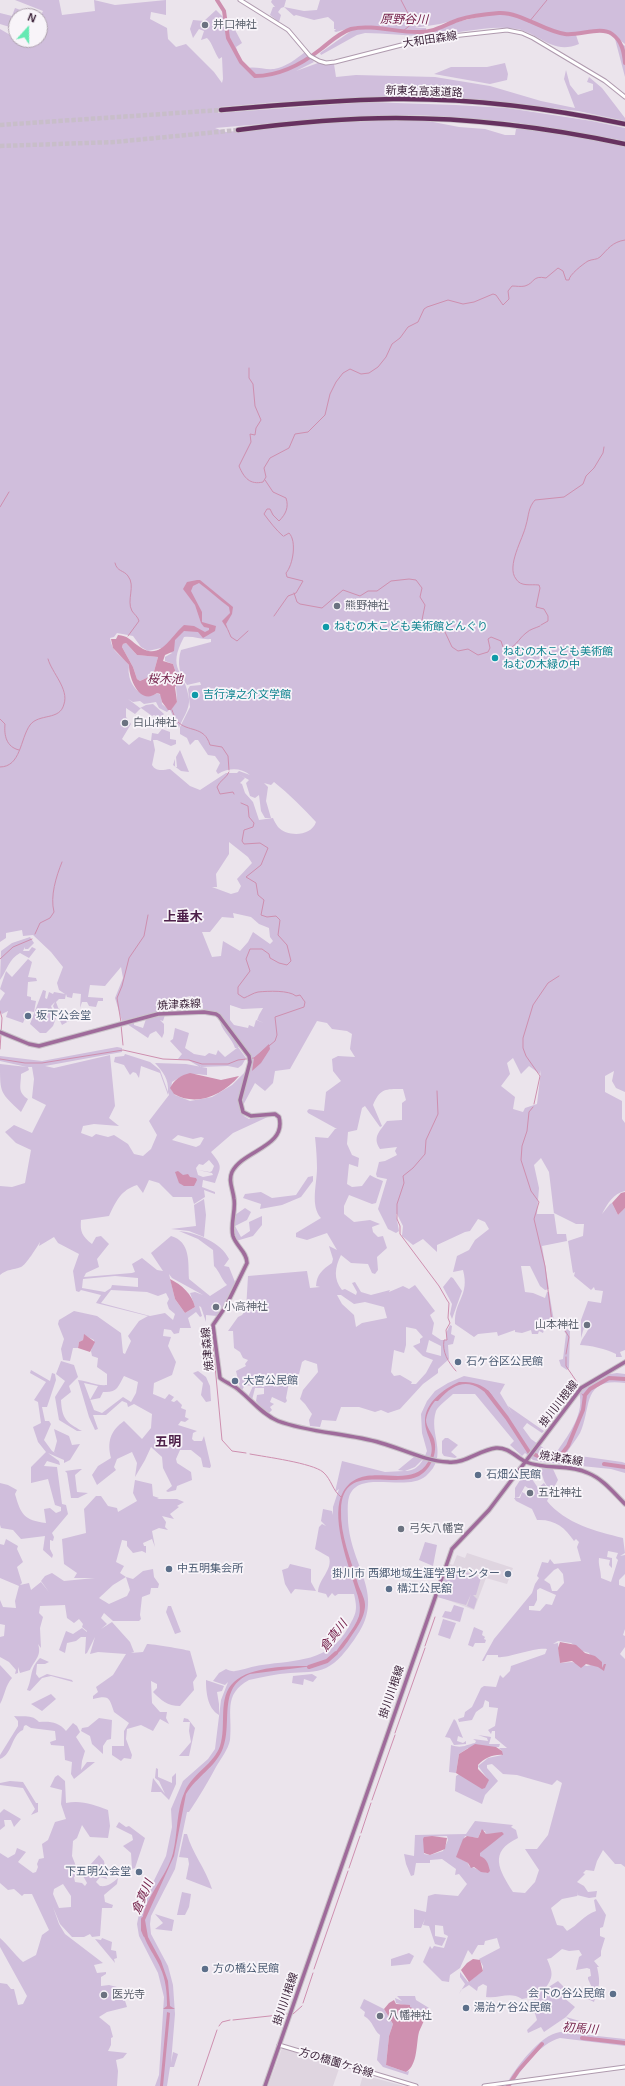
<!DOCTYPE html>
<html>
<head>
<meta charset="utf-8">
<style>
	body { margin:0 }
	#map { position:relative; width:625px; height:2086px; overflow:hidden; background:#ebe4ec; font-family:Arial,sans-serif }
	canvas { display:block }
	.north { position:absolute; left:8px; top:8px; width:40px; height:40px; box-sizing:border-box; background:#f8f4f9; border:1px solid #ada1ad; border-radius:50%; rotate:21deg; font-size:11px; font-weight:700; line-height:16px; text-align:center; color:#3d243b }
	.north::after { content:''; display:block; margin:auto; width:14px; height:18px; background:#65e9b2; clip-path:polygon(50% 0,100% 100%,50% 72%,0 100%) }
</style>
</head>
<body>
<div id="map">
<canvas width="625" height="2086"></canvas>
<div class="north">N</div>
</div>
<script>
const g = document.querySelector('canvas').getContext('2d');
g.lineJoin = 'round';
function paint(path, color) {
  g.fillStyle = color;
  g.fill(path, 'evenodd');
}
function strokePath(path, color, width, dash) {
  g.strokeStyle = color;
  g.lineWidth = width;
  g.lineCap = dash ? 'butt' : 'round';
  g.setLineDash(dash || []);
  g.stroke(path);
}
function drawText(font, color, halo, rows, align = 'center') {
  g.font = font + ' Arial,"Noto Sans JP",sans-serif';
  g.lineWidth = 3.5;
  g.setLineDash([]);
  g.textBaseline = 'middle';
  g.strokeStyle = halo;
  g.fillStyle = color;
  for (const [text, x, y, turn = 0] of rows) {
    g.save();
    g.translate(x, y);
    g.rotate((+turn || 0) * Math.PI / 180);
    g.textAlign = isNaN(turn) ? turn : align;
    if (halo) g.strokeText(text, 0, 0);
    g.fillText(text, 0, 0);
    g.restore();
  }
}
paint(new Path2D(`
	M 467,1553 L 513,1568 L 507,1584 L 486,1578 L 474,1610 L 437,1596 L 448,1563 L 453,1565 L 457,1555 L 465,1558 Z
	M 282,2048 L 340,2066 L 333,2086 L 268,2086 Z
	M 363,2075 L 404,2086 L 357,2086 L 360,2086 Z`), '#dfd5e0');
paint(new Path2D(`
	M 15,0 L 59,0 L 62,15 L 95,11 L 94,0 L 115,5 L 166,0 L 166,15 L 151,12 L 150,19 L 167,28 L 168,39 L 176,47 L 186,44 L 214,72 L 222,83 L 223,79 L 222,57 L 219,59 C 214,52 213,44 207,38 L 201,40 L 204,31 L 199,29 L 193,38 L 190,29 L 193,20 L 204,21 L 216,10 L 224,18 L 227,28 L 233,26 L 242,43 L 236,47 L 240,59 L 246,68 C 256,66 265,70 274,69 C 286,67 296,59 305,52 L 314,62 L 296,71 L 318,63 L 334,64 L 336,77 L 356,75 L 435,77 L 490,86 L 541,101 L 575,108 L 564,79 L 566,70 L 570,85 L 578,95 L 593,90 L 593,84 L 587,82 L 589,77 L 602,88 L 625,118 L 625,121 L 578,111 L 481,100 L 278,102 L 220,107 L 218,113 L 367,102 L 456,105 L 507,108 L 592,121 L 625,128 L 625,141 L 512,122 L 420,115 L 333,118 L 215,128 L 226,132 L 317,123 L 403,120 L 428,121 L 459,127 L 485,129 L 505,135 L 515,135 L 516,129 C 552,129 591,137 625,147 L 625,1092 L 616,1088 L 612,1081 L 614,1071 L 605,1076 L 605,1092 L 622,1101 L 622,1119 L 625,1123 L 625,1191 C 614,1193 607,1204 602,1214 L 610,1204 L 612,1203 L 618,1215 L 625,1208 L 625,1350 L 620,1352 L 622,1357 L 616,1357 L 616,1354 C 607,1349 589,1345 580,1345 C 582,1337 588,1333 590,1324 L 585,1324 L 581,1338 L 581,1320 L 588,1301 L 601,1303 L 603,1291 L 595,1290 L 594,1287 L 591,1290 L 574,1276 L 575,1272 L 573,1273 L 568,1241 L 583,1236 L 584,1224 L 576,1224 L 554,1213 L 557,1234 L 566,1234 L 567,1241 L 542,1246 L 549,1289 L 545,1290 L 540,1286 L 530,1266 L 521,1266 L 525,1292 L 533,1293 L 545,1298 L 547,1292 L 549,1292 L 554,1321 L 570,1331 L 569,1368 L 567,1370 L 561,1366 L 559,1360 L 563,1359 L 566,1334 L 561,1326 L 554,1323 L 553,1326 L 545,1327 L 543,1333 L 539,1331 L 538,1334 L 532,1334 L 531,1330 L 522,1333 L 515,1332 L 515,1330 L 498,1336 L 497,1332 L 478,1334 L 474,1337 L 455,1324 C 454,1300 470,1296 463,1270 L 453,1272 L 457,1256 L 469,1250 L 475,1240 L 489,1229 L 485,1222 L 478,1219 L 470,1231 L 465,1232 L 437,1245 L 437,1252 L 423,1239 L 413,1245 L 402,1236 L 403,1226 L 397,1214 L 396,1214 L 399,1231 L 396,1233 L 388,1229 L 378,1209 L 387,1179 L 377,1177 L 376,1174 L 379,1162 L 385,1161 L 397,1155 L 395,1151 L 397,1147 L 380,1149 C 372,1137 380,1131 387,1121 L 402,1120 L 402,1103 L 406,1100 L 403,1089 C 386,1089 380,1088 373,1105 L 382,1126 L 380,1127 L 365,1106 L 362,1108 L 357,1130 L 348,1132 L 347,1144 L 352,1155 L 359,1158 L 358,1167 L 349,1164 L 347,1184 L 352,1187 L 362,1186 L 370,1175 C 375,1178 379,1179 383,1181 L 376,1203 L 372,1204 L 349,1195 L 344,1206 L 344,1214 L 354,1222 L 370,1220 L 380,1224 L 372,1227 L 373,1232 L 378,1237 L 383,1236 L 387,1248 L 377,1257 L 378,1270 L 375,1274 L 372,1273 L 368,1264 L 351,1263 L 341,1255 C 335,1267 333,1279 342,1290 L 345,1289 L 356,1295 L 357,1292 L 352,1283 L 355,1282 L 361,1292 L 371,1295 L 390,1290 L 389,1292 L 403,1286 L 409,1289 L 415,1285 L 435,1311 L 430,1315 L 434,1323 L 432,1334 L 441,1340 L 447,1340 L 446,1333 L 450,1325 L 452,1326 L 451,1334 L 455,1336 L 453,1344 L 448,1345 L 449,1359 L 438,1369 L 438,1373 L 423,1384 L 400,1409 L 388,1413 L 381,1410 L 375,1412 L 359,1407 L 341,1407 L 336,1421 L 322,1420 L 320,1427 L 310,1426 L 309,1420 L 312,1414 L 305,1404 L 300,1399 L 303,1390 L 318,1372 L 317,1364 L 305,1360 L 302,1362 L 299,1374 L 294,1378 L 290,1377 L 286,1398 L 287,1401 L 285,1403 L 272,1397 L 270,1402 L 274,1404 L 270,1407 L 272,1410 L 269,1413 L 262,1409 L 256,1401 L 257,1395 L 264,1394 L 264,1388 L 255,1388 L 252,1400 L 248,1397 L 253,1386 L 245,1385 L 241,1392 L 236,1371 L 246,1366 L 245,1364 L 248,1360 L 243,1358 L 240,1352 L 234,1348 L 233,1331 L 228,1331 L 238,1317 L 242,1315 L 246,1310 L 248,1276 L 307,1271 L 310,1288 L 320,1287 L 316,1286 C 317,1274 322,1270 332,1263 L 333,1259 L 329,1246 L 337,1250 L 327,1233 L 307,1240 L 296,1237 L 296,1233 L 321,1218 C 310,1206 317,1184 317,1168 C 317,1158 316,1146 315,1137 L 328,1138 L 335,1129 L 337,1129 L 308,1113 L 307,1111 L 309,1109 L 324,1111 L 326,1092 L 341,1081 L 333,1071 L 332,1059 L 338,1056 L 355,1057 L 350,1049 L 352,1034 L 347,1031 L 332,1029 L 327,1023 L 317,1021 L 290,1069 L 275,1071 L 273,1083 L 265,1091 L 255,1083 L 241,1109 L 244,1116 L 249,1119 L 272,1115 L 233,1133 L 211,1152 C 223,1167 221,1166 215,1183 L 203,1180 L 202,1187 L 215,1192 L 215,1194 L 204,1190 L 205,1197 L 194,1204 L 192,1197 L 173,1197 L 159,1183 L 149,1180 L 143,1193 L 137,1185 C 121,1190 116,1201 109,1216 L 81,1220 C 80,1232 82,1236 92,1244 L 96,1237 L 101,1236 L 109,1244 L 97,1259 L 99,1267 L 86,1273 L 84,1277 L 132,1273 L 135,1272 L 132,1264 L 142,1258 L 157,1270 L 163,1271 L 151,1253 L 171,1236 C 191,1242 188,1262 189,1279 L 210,1296 L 227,1285 C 221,1279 220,1272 214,1266 L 213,1250 L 198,1239 L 179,1231 C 197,1233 221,1242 229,1259 L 224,1266 L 229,1267 L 235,1282 L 221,1311 L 219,1305 L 215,1304 L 213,1310 L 220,1312 L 217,1316 L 206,1315 L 206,1322 L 201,1307 L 199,1306 L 202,1316 L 200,1317 L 196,1312 L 188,1318 L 191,1328 L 180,1328 L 179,1333 L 174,1334 L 171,1330 L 164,1329 L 163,1336 L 171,1337 L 168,1346 L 176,1362 L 172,1375 L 154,1383 L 153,1394 L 165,1399 L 169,1394 L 174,1397 L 171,1401 L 174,1402 L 177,1400 L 182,1405 L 181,1408 L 186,1410 L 185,1417 L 189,1419 L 185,1422 L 181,1421 L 178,1425 L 197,1431 L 193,1433 L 192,1439 L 194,1441 L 202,1441 L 204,1436 L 211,1466 L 210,1468 L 203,1467 L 201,1458 L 191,1450 L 180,1450 L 176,1459 L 177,1463 L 191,1472 L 192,1480 L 177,1486 L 176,1490 L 168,1492 L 166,1491 L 172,1486 L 163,1468 L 162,1457 L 151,1447 L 145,1460 L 135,1477 L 137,1463 L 132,1452 L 117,1459 L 114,1467 L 116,1470 L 97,1485 L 92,1475 L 98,1466 L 111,1458 C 107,1442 110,1431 124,1421 L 142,1439 L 151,1428 L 152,1414 L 134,1404 L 128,1407 L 127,1403 L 122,1401 L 106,1415 L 93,1415 L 98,1429 L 95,1430 L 89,1417 L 78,1380 C 89,1381 96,1386 107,1385 L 107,1374 L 97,1367 L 98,1358 L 92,1356 L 91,1351 L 94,1340 L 84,1335 L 83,1340 L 79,1342 L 78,1348 L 73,1348 L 70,1361 L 63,1360 L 61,1349 L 64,1339 L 58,1324 L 59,1320 L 74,1311 L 97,1316 L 121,1333 L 123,1353 L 125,1354 L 131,1341 L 128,1336 L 139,1321 L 148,1316 L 96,1303 L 101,1295 L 81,1290 L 79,1292 L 76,1291 L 73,1271 L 79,1254 L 58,1243 L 54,1237 L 39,1246 L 40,1242 C 37,1247 26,1265 21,1267 C 13,1270 7,1269 0,1275 L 0,1186 L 12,1187 L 25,1183 L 31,1150 L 16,1143 L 5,1132 L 14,1125 L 32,1133 L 46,1105 L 32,1098 L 34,1079 L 32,1067 L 28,1067 L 29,1070 L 21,1074 C 21,1086 17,1092 28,1099 L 21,1112 C 0,1092 0,1094 0,1064 L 27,1067 L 0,1061 L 0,1056 L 42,1061 L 117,1047 L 122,1048 L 122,1052 L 45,1066 L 54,1068 L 110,1055 L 115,1106 L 109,1118 L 119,1126 L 94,1124 L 83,1126 L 81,1133 L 92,1137 L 96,1134 L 108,1137 L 114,1135 L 128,1144 L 134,1154 L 143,1156 L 151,1149 L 157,1135 L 149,1121 L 169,1095 L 169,1092 L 168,1095 L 160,1073 L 141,1066 L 139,1078 L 136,1073 L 133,1072 L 130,1075 L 124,1065 L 114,1062 L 115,1057 L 124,1056 L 125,1054 L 150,1062 L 160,1070 L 168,1092 C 169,1079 163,1072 155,1063 L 186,1064 L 207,1068 L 207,1075 C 190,1073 186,1073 172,1082 L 171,1089 L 175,1095 L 190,1101 L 212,1097 L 232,1085 L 246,1071 L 249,1053 L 220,1015 L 203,1009 L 203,1003 L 191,1000 L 190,996 L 156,1005 L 157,1012 L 122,1021 L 115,998 L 123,978 L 121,967 L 105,986 L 90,985 L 88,997 L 103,998 L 103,1001 L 98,1001 L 96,1007 L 89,1006 L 87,1002 L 82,1002 L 80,1008 L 81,994 L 73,993 L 72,998 L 67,997 L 66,994 L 65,999 L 59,999 L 56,1002 L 59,1010 L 62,1008 L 69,1021 L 62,1025 L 53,1006 L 55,1002 L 51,1006 L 56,1018 L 53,1026 L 46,1033 L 40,1033 L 30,1024 L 43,990 L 46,991 L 45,998 L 47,999 L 49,992 L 53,994 L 54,992 L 65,994 L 59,990 L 57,983 L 63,967 L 51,952 L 33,935 L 23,936 L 22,930 L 6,933 L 6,938 L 0,942 L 0,29 L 12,36 L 16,31 L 16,40 L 40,40 L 40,17 L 43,11 ZM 117,633 L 133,636 L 141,647 L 148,651 L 161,648 L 172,653 L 165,657 L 165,661 L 173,664 L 179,682 L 176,686 L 177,702 L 170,710 L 179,728 C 182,719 190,709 189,699 C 185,669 166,671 184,637 C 194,636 202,640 211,639 L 211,642 L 181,650 C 177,662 179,675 187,685 L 200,682 L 201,685 L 190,686 L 188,689 L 190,707 L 180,727 L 180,734 L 187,738 L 190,745 L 195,740 L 198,740 L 208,755 L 215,756 L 220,763 L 216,771 L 218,774 C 227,768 241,767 250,775 L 239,771 L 237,773 L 226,773 L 200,790 L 190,786 L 170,769 C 163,770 156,772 152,765 L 155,750 L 153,740 L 157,740 L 171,746 L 176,744 L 176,740 L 170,739 L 170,732 L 162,729 L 158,734 L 152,733 L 151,741 L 139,737 L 129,745 L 122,739 L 131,724 L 126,717 L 126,708 L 135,714 L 141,708 L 152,716 L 154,715 L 160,718 L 164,714 L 153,704 L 146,705 L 140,708 L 128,699 L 133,702 L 140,701 L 144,704 L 156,702 L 159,708 L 167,712 L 169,710 L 162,704 L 161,695 L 157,693 C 145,702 130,687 129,674 C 128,672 129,668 129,665 C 120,653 113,654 110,638 L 114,637 ZM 240,775 L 249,780 L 246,783 L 250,796 L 255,798 L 259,795 L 261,811 L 265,818 L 271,818 L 266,801 L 268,787 L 264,783 L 271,785 L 274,782 C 289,794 303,808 316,822 C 311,837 287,837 278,827 C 276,824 274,821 273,818 L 259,820 L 253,802 L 245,793 L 242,784 L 240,783 L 245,778 ZM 229,842 L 248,857 L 252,863 L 237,879 L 241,886 L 238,892 L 231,894 L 212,887 L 217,887 L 216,874 L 229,854 ZM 233,913 L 251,917 L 259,924 L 269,928 L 270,937 L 273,941 L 270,944 L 253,932 L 248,942 L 240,951 L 223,941 L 221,956 L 212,957 L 202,932 L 210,932 L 222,917 L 234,918 ZM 230,1005 L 242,1009 L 263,1008 L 259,1015 L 262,1016 L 259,1015 L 257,1020 L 264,1023 L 256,1020 L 254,1027 L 249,1025 L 248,1028 L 234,1025 L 230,1020 ZM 513,1058 L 521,1074 L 529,1066 L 540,1074 L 541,1070 L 537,1104 L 525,1108 L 523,1112 L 513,1109 L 515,1097 L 501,1086 L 510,1074 L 507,1063 ZM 178,1135 L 193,1139 L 201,1137 L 204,1138 L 200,1145 L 196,1147 L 172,1140 ZM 541,1158 L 549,1172 L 554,1214 L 537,1214 L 539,1188 L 534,1165 ZM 209,1160 L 214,1166 L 212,1171 L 210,1172 L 198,1170 L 212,1173 L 213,1175 L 203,1177 L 198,1175 L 196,1168 L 199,1164 L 203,1165 ZM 169,1274 L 172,1278 L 203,1295 L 195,1292 L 190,1293 L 195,1307 L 185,1313 L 175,1299 ZM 115,1276 L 138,1278 L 138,1287 L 112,1285 L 111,1288 L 105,1292 L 82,1288 L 83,1279 ZM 111,1290 L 147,1292 L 158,1296 L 166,1293 L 169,1299 L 167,1303 L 169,1309 L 175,1314 L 173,1320 L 165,1313 L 150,1316 L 101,1303 ZM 337,1295 L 341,1295 L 354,1304 L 365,1302 L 384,1307 L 387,1318 L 362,1323 L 356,1327 L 354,1315 L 342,1304 ZM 406,1327 L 416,1329 L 423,1337 L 420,1339 L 420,1343 L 413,1346 L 423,1356 L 433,1360 L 426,1373 L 416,1384 L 411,1384 L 412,1382 L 400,1375 L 394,1376 L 391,1372 L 394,1350 L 404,1353 L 406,1345 ZM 429,1340 L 441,1346 L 441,1356 L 426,1352 ZM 124,1376 L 138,1382 L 136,1393 L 131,1402 L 123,1397 L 102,1413 L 94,1410 L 84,1383 L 98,1386 L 90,1400 L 100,1398 L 103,1392 C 117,1393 118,1387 124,1376 Z
	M 272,0 L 286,0 L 284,7 L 304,11 L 317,10 L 320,0 L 625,0 L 625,44 C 602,26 604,31 576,35 L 579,44 C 552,55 541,34 517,29 C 487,24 455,35 426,36 C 406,36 385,33 365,33 L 357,35 L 321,55 L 320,53 L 358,26 L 336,32 L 334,31 L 336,29 L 334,29 L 334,22 L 328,17 L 314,20 L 296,15 L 294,16 L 284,7 L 281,8 L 278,12 L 281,15 L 279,22 L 270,15 L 273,7 L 275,7 L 271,2 ZM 469,16 L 482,16 L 453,23 L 427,34 L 426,28 L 414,28 L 440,24 Z
	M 15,8 L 37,16 L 16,16 L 16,29 L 0,24 L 0,13 L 12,16 Z
	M 615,39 L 625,46 L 625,77 Z
	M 505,63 L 508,74 L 507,80 L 490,84 L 434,74 L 451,67 L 487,67 Z
	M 126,643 L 137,655 L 158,657 L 153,675 L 140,681 L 137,679 L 133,667 L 122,647 L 123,644 Z
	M 180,750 L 189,772 L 181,771 L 173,765 L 175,759 L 175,767 L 177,767 L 176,757 Z
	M 30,937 L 34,943 L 28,949 L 25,949 L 25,947 L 23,951 L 29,951 L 32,947 L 36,949 L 29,958 L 20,953 C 9,959 7,970 0,980 L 1,951 L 12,943 Z
	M 28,959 L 32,962 L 28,977 L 36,978 L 37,981 L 28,982 L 27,996 L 31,997 L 31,1000 L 36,1001 L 34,1012 L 28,1011 L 23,1023 L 6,1017 L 8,1011 L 2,1014 L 0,1012 L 0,1001 L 5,993 L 0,989 L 6,971 L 12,977 Z
	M 165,1015 L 163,1021 L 160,1020 L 164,1024 L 164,1033 L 162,1038 L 156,1031 L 150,1034 L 148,1038 L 127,1024 L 134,1022 L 134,1025 L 143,1028 L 146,1019 Z
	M 220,1019 L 240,1046 L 238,1047 L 246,1058 L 242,1065 L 238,1068 L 228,1066 L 200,1067 L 188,1060 L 178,1059 L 182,1054 L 170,1041 L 173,1039 L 175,1028 L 189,1033 L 185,1048 L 194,1054 L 205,1056 L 209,1053 L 216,1055 L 218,1050 L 225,1057 L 237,1048 L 235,1048 C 232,1038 219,1028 220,1019 Z
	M 313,1176 L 313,1181 L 301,1197 L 282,1205 L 260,1209 L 261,1204 L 243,1198 L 245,1194 L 261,1192 L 272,1198 L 296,1195 L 308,1177 Z
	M 204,1199 L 206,1215 L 204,1237 L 189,1231 L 171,1229 L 196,1226 L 194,1205 Z
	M 245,1208 L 251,1212 L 247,1220 L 235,1226 L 241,1237 L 250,1231 L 249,1222 L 262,1216 L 262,1225 L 253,1236 L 236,1241 L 234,1233 L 235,1215 Z
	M 451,1277 L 453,1278 L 462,1291 L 452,1319 L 450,1314 L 452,1304 L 443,1287 Z
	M 61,1361 L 74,1365 L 78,1377 L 69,1386 L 71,1392 L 61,1400 C 62,1419 66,1422 82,1431 L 77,1431 L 59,1420 L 55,1397 L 65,1381 L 56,1374 Z
	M 31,1370 L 50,1381 L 52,1373 L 55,1374 L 56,1380 L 47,1407 L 42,1407 L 45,1421 L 49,1421 L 51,1424 L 44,1440 L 52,1451 L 57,1454 L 54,1452 L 57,1441 L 54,1429 L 69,1436 L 72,1445 L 80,1444 L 70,1460 L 64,1463 L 64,1460 L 48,1453 L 59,1461 L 60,1465 L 47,1461 L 44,1466 L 57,1467 L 62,1504 L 66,1505 L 68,1514 L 52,1533 L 54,1537 L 53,1541 L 50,1540 L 50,1549 L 53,1555 L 52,1558 L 43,1550 L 45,1536 L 21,1539 L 13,1530 L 1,1528 L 0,1525 L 0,1483 L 8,1485 L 17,1490 L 15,1494 C 21,1515 24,1520 46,1523 L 44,1509 L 50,1508 L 56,1513 L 61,1511 L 61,1507 L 55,1505 L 48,1479 L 31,1483 L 31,1467 L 46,1452 L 38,1442 L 33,1427 L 41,1423 L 38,1402 L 34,1400 L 46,1382 L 30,1373 Z
	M 198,1371 L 206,1377 L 210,1386 L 211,1401 L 206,1402 L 201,1395 L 203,1383 L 193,1373 Z
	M 617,1373 L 625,1374 L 625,1383 C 581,1377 592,1408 580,1433 C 576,1440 570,1447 566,1454 L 622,1462 L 625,1463 L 625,1473 L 611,1469 L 542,1462 L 533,1460 L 525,1453 L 522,1456 L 510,1445 L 514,1441 L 475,1394 L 453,1394 C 448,1399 438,1406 436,1411 C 428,1435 450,1455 426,1476 C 406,1493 358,1468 349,1497 C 347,1504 348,1513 348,1521 C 351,1569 388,1595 354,1640 C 346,1651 338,1662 326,1668 C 316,1673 302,1672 290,1673 C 276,1674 263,1677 249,1680 C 222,1695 233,1713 230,1740 C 228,1750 221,1758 216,1767 C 208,1782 199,1797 189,1812 L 187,1812 L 175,1869 L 151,1916 L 150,1924 L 151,1934 L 168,1966 L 173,1985 L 175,2014 L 171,2063 L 173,2052 L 178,2054 L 174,2067 L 170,2067 L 167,2086 L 155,2086 L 159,2075 L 164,1997 L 158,1973 L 139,1936 L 137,1924 L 140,1909 L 166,1856 L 172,1827 L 171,1809 L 183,1781 L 208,1759 L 215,1749 L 221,1700 L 228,1682 L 225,1685 L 213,1681 L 219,1673 L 226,1669 C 228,1670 233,1672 235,1671 C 243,1670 253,1666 262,1665 C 296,1660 329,1662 348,1628 C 356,1614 358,1611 354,1594 L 338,1594 L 335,1596 L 332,1593 L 328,1598 L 326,1594 L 318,1592 C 319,1578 333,1570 329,1557 L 315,1549 L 319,1527 L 322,1524 L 326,1526 L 321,1521 L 323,1509 L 332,1511 L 333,1515 L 333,1507 L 339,1489 L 335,1492 L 342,1461 L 385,1472 L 404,1471 L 398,1470 L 415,1456 L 423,1459 L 415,1467 L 405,1471 C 418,1471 423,1461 427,1451 L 422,1433 L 421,1414 L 427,1401 L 435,1391 L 448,1383 L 464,1376 L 505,1384 L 500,1393 L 513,1415 L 508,1406 L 544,1431 L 542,1433 L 527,1423 L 523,1428 L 531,1439 L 549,1452 L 558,1450 C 569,1434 585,1413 579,1392 L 603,1375 Z
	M 445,1438 L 448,1438 L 458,1445 L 451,1452 L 457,1457 L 455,1458 L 444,1456 L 442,1453 L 442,1441 Z
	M 540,1468 L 553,1469 L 558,1480 L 551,1493 L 544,1481 Z
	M 80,1469 L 82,1469 L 75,1475 L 77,1492 L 88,1493 L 78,1498 L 71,1498 L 67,1473 L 65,1471 Z
	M 528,1473 L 538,1488 L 544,1483 L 551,1493 L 547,1501 C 566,1524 595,1531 623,1538 L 625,1553 L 620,1556 L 625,1555 L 625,1574 L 619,1580 L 619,1585 L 625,1587 L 625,1629 L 623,1635 L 625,1636 L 625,1647 L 620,1654 L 625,1659 L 625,1867 L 621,1864 L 615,1864 L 603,1850 L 597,1861 L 594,1871 L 586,1870 L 583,1873 L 585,1874 L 577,1882 L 584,1886 L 588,1892 L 597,1891 L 596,1897 L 589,1898 L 577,1895 L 578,1891 L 577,1896 L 562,1899 L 551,1908 L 557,1925 L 563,1926 L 567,1931 C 578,1925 584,1915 596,1911 L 594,1900 L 596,1899 L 606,1915 L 603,1927 L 600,1928 L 600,1936 L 605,1938 L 601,1951 L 601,1956 L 594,1961 L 599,1967 L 597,1967 C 601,1984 599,1986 594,2002 L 582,1996 L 578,1997 L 579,1993 L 591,1994 L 593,1990 L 588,1979 L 588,1977 L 591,1976 L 590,1969 L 587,1968 L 576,1970 L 579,1957 L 582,1955 L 579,1950 L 569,1951 L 562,1949 L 551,1958 L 547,1959 C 553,1973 554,1977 544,1990 L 558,1981 L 565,1988 L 563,1997 L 575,2007 L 566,2017 L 583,2022 L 587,2026 L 585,2029 L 579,2029 L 566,2017 L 544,2032 L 541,2027 L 528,2033 L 527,2030 L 537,2020 L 532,2004 L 536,1997 L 531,1993 L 527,1998 L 522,1999 C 510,1991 499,1999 486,1997 L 487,1986 L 483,1984 L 478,1987 L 477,1991 L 469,1985 L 461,1990 L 459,1994 L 465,1984 L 460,1977 L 460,1972 L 468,1982 L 483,1971 L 483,1966 L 479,1959 L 500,1948 L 497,1938 L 485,1941 L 484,1945 L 478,1945 L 472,1955 L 468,1950 L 460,1968 L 450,1975 L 449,1982 L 442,1981 L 423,1962 L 430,1946 L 432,1949 L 434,1946 L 444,1948 L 448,1936 L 444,1934 L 443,1926 L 435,1925 L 435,1936 L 446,1938 L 442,1946 L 435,1944 L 429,1926 L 423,1925 L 425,1919 L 421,1928 L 414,1928 L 414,1909 L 426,1912 L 428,1896 L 435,1894 L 458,1896 L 467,1884 L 459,1874 L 455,1875 L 456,1869 L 442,1859 L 430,1860 L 430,1863 L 416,1863 L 414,1875 L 411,1876 L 406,1864 L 404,1854 L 414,1856 L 415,1835 L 466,1834 L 475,1821 L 513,1825 L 511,1827 L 516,1830 L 518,1838 C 488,1852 499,1870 513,1892 L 525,1893 L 535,1882 L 539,1870 L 525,1849 L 537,1849 L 548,1835 L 562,1783 L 557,1780 L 552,1785 L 517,1775 L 503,1774 L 492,1764 L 487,1765 L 487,1768 L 498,1781 L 485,1795 L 482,1804 L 455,1791 L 456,1776 L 459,1774 L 487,1778 L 478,1766 L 488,1758 L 502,1755 L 502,1751 L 499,1748 L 507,1748 L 495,1738 L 495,1731 L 492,1731 L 491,1734 L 488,1730 L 495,1726 L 498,1708 L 489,1707 L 489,1702 L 485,1700 L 483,1707 L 476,1712 L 472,1720 L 459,1722 L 458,1719 L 464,1717 L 465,1712 L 472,1707 L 481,1688 L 484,1686 L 496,1687 L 500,1675 L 503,1678 L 510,1671 L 511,1666 L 545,1654 L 547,1649 C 535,1647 505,1659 498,1657 L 498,1655 L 487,1655 L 484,1661 L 482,1661 L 483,1659 L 494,1639 L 532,1593 L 535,1584 L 539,1578 L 537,1576 L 542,1562 L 548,1563 L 550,1559 L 554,1564 L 581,1561 L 577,1547 L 579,1542 L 576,1539 L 574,1541 C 565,1527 554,1519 537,1520 L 532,1509 L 516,1501 L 514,1498 L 520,1498 L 522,1492 L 531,1497 L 534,1492 L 525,1486 L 519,1497 L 515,1498 L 515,1488 L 524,1474 ZM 608,1551 L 618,1553 L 616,1558 L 618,1560 L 611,1582 L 601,1578 C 601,1570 598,1565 599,1558 L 610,1560 L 609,1565 L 612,1568 L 612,1558 L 607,1557 ZM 558,1568 L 563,1574 L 564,1583 L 557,1591 L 552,1591 L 550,1584 L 544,1580 L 554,1570 ZM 540,1588 L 556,1595 L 552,1605 L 546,1604 L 540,1611 L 529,1610 L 529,1606 L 534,1606 L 537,1600 L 537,1590 ZM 558,1641 L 571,1643 L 582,1651 L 589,1653 L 595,1664 L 587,1666 L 572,1662 L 560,1663 L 558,1643 L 553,1644 ZM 481,1831 L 485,1831 L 486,1834 L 504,1833 L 478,1851 L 487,1873 L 469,1866 L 468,1863 L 457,1857 L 465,1836 L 478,1838 ZM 447,1836 L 448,1840 L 443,1851 L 430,1855 L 424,1854 L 424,1837 Z
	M 135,1480 L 152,1484 L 153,1496 L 159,1498 L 157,1499 L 177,1499 L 184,1502 L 177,1506 L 179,1507 L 170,1514 L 174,1519 L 162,1516 L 166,1522 L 165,1527 L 168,1530 L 159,1528 L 152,1531 L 155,1547 L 152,1539 L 143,1543 L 144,1546 L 146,1546 L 146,1553 L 142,1551 L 133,1553 L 127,1546 L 127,1541 L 122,1540 L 116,1562 L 124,1566 L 120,1573 L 126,1577 L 113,1585 L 99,1598 L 109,1604 L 127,1596 L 130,1590 L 126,1577 L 133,1579 L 143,1571 L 153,1569 L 154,1577 L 159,1584 L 158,1588 L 151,1588 L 150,1594 L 142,1597 L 140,1615 L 141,1619 L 139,1621 L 113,1621 L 104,1613 L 101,1618 L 107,1624 L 101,1629 L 112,1622 L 130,1642 L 134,1652 L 131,1653 L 143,1652 L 147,1644 C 153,1644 183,1649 190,1651 L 197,1676 L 193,1682 L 194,1690 L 180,1706 C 167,1706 161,1700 153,1692 L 157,1688 L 157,1684 L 151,1681 L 152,1703 L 160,1712 L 167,1712 L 166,1718 L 169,1724 L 160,1719 L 153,1731 L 141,1725 L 127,1729 L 126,1739 L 132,1755 L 131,1759 L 124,1758 L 121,1761 L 112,1755 L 112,1746 L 124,1746 L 124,1731 L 129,1723 L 114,1712 C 109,1698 110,1695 93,1699 L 93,1696 L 98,1692 L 96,1687 L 113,1675 L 126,1654 L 98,1652 L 90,1654 L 95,1637 L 87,1653 L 85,1654 L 86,1637 L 81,1637 L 76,1641 L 67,1643 L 65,1653 L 59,1650 L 66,1631 L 73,1634 L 82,1628 L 87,1632 L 87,1631 L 82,1627 L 83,1624 L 79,1619 L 74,1623 L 67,1618 L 65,1605 L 40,1606 L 39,1613 L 43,1617 L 40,1628 L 41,1648 L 38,1644 C 42,1655 35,1660 30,1670 L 20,1673 L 18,1667 L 18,1673 L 15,1674 L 16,1670 L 9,1662 L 0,1657 L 0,1637 L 4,1636 L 5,1625 L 0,1624 L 0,1600 L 3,1607 L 16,1608 L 15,1601 L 19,1586 L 0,1578 L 0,1544 L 4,1545 L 6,1539 L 18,1546 L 17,1549 L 23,1562 L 17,1567 L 22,1583 L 20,1585 L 29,1583 L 31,1590 L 41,1582 L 49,1592 L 41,1581 L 45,1576 L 52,1573 L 64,1581 L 95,1578 L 74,1578 L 77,1573 L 64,1564 L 62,1539 L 86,1533 L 84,1509 L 96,1496 L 101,1496 L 108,1506 L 117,1508 L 118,1512 L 137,1501 L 133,1493 Z
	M 425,1542 L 437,1545 L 433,1566 L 419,1560 Z
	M 290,1564 L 311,1569 L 311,1582 L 316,1591 L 295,1589 L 291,1594 L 285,1584 L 282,1570 L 288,1568 Z
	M 448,1566 L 481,1578 L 476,1595 L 473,1595 L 477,1599 L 474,1609 L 467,1606 L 471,1594 L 466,1605 L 437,1597 Z
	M 454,1605 L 464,1608 L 460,1622 L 442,1617 L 445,1611 L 451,1612 Z
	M 168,1606 L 171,1606 L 181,1632 L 175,1634 L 166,1612 Z
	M 443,1619 L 456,1623 L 450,1639 L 438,1635 Z
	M 474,1627 L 483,1631 L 482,1635 L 485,1637 L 484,1639 L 486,1640 L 485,1643 L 475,1643 L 473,1647 L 468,1645 Z
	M 40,1658 L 49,1662 L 45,1664 L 37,1664 L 36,1674 L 39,1678 L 47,1674 L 72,1680 L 73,1682 L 51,1676 L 42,1678 L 30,1691 L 27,1690 C 33,1677 29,1669 40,1658 Z
	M 0,1665 L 12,1678 C 5,1686 5,1695 0,1704 Z
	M 312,1674 L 317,1677 L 313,1682 L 304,1679 L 303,1685 L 292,1683 L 293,1676 Z
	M 206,1680 L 224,1686 L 222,1691 L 217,1692 L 219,1704 L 219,1715 C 207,1708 206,1691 206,1680 Z
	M 51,1694 L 56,1699 L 42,1711 L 31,1704 Z
	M 14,1716 C 24,1717 32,1714 39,1722 C 50,1721 59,1722 66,1731 L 73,1723 L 77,1726 L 80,1732 L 76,1737 L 85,1751 L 82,1761 L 81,1770 L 87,1762 L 95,1762 L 74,1779 L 71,1774 L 72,1762 L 65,1760 L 64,1746 L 51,1745 L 50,1742 L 56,1740 L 55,1731 L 31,1728 L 26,1725 L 24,1726 L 23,1730 C 11,1735 13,1754 0,1759 L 0,1755 L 18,1726 L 18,1721 Z
	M 99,1718 L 112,1720 L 111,1739 L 107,1740 L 103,1746 L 103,1754 L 92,1744 L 90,1736 L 81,1731 L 82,1728 L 88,1727 Z
	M 184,1718 L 188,1719 L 195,1728 L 189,1756 L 179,1756 L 191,1742 L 189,1731 L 190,1722 L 183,1722 Z
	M 454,1719 L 456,1721 L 463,1738 L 458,1736 L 457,1741 L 463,1743 L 466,1741 L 466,1744 L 454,1745 L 450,1738 L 445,1737 Z
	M 478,1735 L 491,1737 L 489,1744 L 500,1744 L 499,1747 L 468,1748 L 459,1754 L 456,1773 L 449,1772 L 451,1745 C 462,1749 465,1745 475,1743 L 476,1741 L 473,1739 L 488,1741 L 487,1738 Z
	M 156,1768 L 158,1769 L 158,1777 L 172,1783 L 172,1777 L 176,1773 L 176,1784 L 169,1800 L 161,1792 L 151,1792 L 153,1778 L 165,1794 L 159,1781 L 155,1778 Z
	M 58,1775 L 65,1781 L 66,1803 C 82,1800 94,1805 108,1810 L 110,1826 L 108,1838 L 90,1837 L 82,1825 L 77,1838 L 73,1841 L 72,1856 L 79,1874 L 74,1877 L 75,1882 L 82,1883 L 85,1886 L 87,1883 L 82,1874 L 99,1855 L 104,1861 L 107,1879 L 100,1877 L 96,1882 L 100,1886 C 108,1887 112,1883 118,1878 L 117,1884 L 104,1895 L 105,1902 L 113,1905 L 112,1908 L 102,1908 L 100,1936 L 92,1937 L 90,1934 L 84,1937 L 72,1937 L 60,1924 L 53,1907 L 59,1924 L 65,1934 L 103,1963 L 94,1965 L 97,1973 L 106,1972 L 106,1974 L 101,1977 L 101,1986 L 109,1985 L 121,1988 L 127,2007 L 107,2012 L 99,2017 L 110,2026 L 113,2037 L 111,2038 L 111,2045 L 108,2051 L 127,2053 L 123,2058 L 116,2060 L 118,2071 L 117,2086 L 0,2086 L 0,1983 L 7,1984 L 11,1989 L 14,1989 L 18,2005 L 23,2004 L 27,1996 L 0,1947 L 0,1938 C 9,1946 14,1954 23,1962 L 36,1955 L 42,1935 L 49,1930 L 32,1894 L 24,1894 L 22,1896 L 14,1889 L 8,1890 L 0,1883 L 0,1853 L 8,1858 L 15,1854 L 17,1848 L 26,1852 L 18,1862 L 33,1873 L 36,1872 L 38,1867 L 37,1864 L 39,1859 L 44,1858 L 42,1844 L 48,1840 L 55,1822 L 66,1819 L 61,1804 L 62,1790 L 50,1787 L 55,1777 ZM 63,1884 L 71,1896 L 71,1907 L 59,1908 L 53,1894 L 54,1889 Z
	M 10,1781 L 23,1782 L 36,1803 L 38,1803 L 38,1812 L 31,1815 L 35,1809 L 23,1788 L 0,1785 L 0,1783 Z
	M 4,1809 L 21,1819 L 14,1827 L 11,1820 L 4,1820 L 5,1826 L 0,1830 L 0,1813 Z
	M 119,1822 L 126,1827 L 129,1826 L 145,1838 L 135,1868 L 132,1869 L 131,1853 L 123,1846 L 133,1840 L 132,1835 L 116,1827 Z
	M 184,1834 L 187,1834 C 192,1853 206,1869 212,1889 L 186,1879 L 189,1864 L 188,1858 L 179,1857 Z
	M 182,1892 L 191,1894 L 189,1907 L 185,1915 L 177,1915 Z
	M 155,1914 L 174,1920 L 172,1931 L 155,1929 L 163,1923 Z
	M 102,1938 L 112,1942 L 111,1950 L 116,1951 L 117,1958 L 114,1959 L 115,1963 L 95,1939 L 101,1940 Z
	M 409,1953 L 414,1956 L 410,1964 L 391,1966 L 391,1959 Z
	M 397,1996 L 415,1996 L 416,2000 L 429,2008 L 426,2016 L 404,2005 L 396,2003 L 395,1998 L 402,2001 Z
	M 364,1999 L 384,2009 L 393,2024 L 389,2036 L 386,2065 L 406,2072 L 409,2071 L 408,2075 L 383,2067 L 377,2060 L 380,2035 C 373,2030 374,2022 364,2016 L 365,2012 L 360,2008 Z
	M 560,2032 L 625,2039 L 625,2046 L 560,2038 C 539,2044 522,2068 511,2086 L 505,2086 C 516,2068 539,2035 560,2032 Z`), '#d0bedc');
paint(new Path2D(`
	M 197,580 L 200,580 L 233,607 L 232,614 L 226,624 L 229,632 L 222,621 L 230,613 L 229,607 C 218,599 210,591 199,583 L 193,586 L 191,591 L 202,612 L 202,622 L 216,626 L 215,631 L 203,638 L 198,632 L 184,631 L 175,640 L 174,651 L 165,655 L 163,661 L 173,664 L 179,682 L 175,687 L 177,702 L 171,710 L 168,710 L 162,702 L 160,694 L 157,693 C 140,706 129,679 129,665 L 113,648 L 111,639 L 116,639 L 118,635 C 128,636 129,639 137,645 C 160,663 169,638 184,625 L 194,626 L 205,632 L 209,630 L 209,628 L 204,627 L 201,623 L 195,605 L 183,589 L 187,582 ZM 126,643 L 137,655 L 158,657 L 153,675 L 140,681 L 137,679 L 133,667 L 122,647 L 123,644 Z
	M 269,1044 L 270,1049 L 261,1063 L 252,1071 L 254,1058 Z
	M 190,1073 L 221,1080 L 239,1076 C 223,1095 197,1107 174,1094 L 170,1088 C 174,1080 181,1075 190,1073 Z
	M 178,1171 L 183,1175 L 188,1174 L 190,1177 L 196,1178 L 197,1180 L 194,1186 L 184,1186 L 179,1183 L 175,1172 Z
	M 625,1192 L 625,1208 L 618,1215 L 612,1203 L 621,1193 Z
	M 170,1279 C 182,1285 192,1294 195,1307 L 185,1313 L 175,1299 Z
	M 84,1334 L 95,1342 L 90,1352 L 78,1348 L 79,1342 L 83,1340 Z
	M 459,1382 C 475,1381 490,1386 496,1403 C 476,1380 459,1376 438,1401 L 435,1401 C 431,1406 427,1413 426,1420 C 426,1427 432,1433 434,1439 C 438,1453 431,1469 419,1476 C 392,1489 342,1461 341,1510 C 340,1535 351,1560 358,1584 C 360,1590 366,1600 365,1607 C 364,1618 358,1626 352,1635 C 346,1644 342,1651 333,1657 C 340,1643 354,1631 359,1616 C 362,1605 357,1594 354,1584 C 347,1560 330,1515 343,1492 C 363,1457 410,1493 428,1462 C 438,1445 425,1437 425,1421 C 425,1403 443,1389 459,1382 Z
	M 560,1642 L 576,1645 L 585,1653 L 595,1656 L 602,1662 L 602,1668 L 604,1664 L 606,1664 L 604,1671 L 598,1667 L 586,1664 L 581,1668 L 572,1661 L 560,1663 L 558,1648 Z
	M 313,1666 L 250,1674 C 217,1687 233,1723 223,1748 C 216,1767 196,1777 186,1794 L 174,1856 L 145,1920 L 148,1937 L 161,1961 L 168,1981 L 170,2006 L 175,2009 L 163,2009 L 167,2006 C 167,1992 166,1980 160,1967 C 154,1953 141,1939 142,1923 C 144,1897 167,1877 173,1853 C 178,1833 176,1810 185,1791 C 193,1773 214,1764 220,1746 C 227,1726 217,1697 234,1682 C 251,1666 290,1666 313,1666 Z
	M 475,1744 L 496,1747 L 502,1751 L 503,1755 C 494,1754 484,1758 478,1765 L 478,1769 L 489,1780 L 485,1788 L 482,1789 L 456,1773 L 459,1754 Z
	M 482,1829 L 486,1834 L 502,1832 L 504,1834 L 480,1853 L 480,1856 C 487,1859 488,1863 490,1871 L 488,1873 L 481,1872 L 474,1867 L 471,1868 L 468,1863 L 456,1857 L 463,1839 L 467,1836 L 478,1838 Z
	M 432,1836 L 447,1838 L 445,1849 L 430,1855 L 424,1853 L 423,1839 L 424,1837 Z
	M 473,1959 L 480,1960 L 483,1971 L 469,1982 L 461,1970 L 467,1963 Z
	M 394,2000 L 396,2004 L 410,2005 L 410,2007 L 421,2012 L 426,2008 C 427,2017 422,2024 419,2032 C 416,2043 418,2065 406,2072 L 386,2065 L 389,2036 L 393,2024 L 384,2009 L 389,2003 Z
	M 167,2012 L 170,2013 L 163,2086 L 160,2086 Z`), '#ce8faf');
strokePath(new Path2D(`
	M 401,0 L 413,23 L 403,31
	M 529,22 L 547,0
	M 249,368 L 249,378 L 253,384 L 255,406 L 261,420 L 256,428 L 255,435 L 250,434 L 251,442 L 239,466 C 244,478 250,485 263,482 L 266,477 L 264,468 L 270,458 L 289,448 L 295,434 L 308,432 L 325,415 L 330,394 L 336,382 L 343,373 L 350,369 L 361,374 L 369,373 L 378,367 L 386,357 L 392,344 L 400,338 L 408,327 L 418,322 L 424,309 L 427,307 L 448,300 L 463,304 L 474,302 L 493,294 L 496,295 L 503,305 L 509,299 L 508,291 L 512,286 C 516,286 521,287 525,286 C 535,283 532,275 546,278 L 558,268 L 563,271 L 566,280 L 569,280 C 569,275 583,264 588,261 C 592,259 597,260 600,257 C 608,249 612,242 625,240
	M 265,480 L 273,492 L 286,498 C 289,507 286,514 279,521 L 273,515 L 270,509 L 267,509 L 264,514 C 270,522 276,530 283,536
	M 0,507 L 9,492
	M 115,563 C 117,572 124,570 128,576 C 136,586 126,600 132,611 C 134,614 138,617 139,621 L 128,636
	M 294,593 L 297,602 L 300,604 L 322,608 L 343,590 L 360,596 L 368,591 L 377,591 L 391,581 L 409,579 L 416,580 L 422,588 L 420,597 L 425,605 L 422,620 C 427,630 434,633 445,632 L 452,647 L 458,651 L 468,649 L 478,655 L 488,652 L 490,648 L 488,639 L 491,637 L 501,641 L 504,650 C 516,648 518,639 526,633 C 530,629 536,628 540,626
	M 274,616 L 288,596 L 296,593 L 303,581 L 287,577 L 286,573 C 293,565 297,541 289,533 L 284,536
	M 541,625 L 548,621 L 548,616 L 544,609 L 536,607 L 540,588 L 539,585 C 530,584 521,587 516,579 C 506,566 523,539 526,525 C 529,515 528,508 535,500 L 564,497 L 583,484 L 586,476 L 594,468 L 603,453 L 604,447
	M 228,630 L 231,637 L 237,641 L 248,631
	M 172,710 C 173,713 175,718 177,721 C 188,733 204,725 210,745 L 222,747 L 228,756 L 229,770
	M 0,719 L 5,724 C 4,735 6,747 19,750
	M 0,767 C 21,767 20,739 30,725 C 39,713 60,721 64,704 C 69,689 52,673 48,659
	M 229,772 C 227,778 220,780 217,787 L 220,794 L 233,792 L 234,794
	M 35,934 L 40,923 L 50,918 L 54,912 C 50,896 56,877 62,862
	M 0,959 L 13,947 L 32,939
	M 0,1011 L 2,1018 L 0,1049
	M 121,1022 L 117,998 L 122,986 L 129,958 L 144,936 L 148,915
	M 121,1025 L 123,1045
	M 0,1059 L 25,1063 L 42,1063 L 123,1050 L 163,1059 L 189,1060 L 202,1064 L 228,1064 L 238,1060 L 254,1058 L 275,1041 L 277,1035 L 275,1017 L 304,1007 L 305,1002 L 300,995 L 296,996 C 289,990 268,991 258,992 C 253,993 249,996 244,998 L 238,994 L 238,987 L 250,971 L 246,959 L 250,949 L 262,949 L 269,954 L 270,958 L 279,963 L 287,965 L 291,961 L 287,945 L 278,935 L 280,920 L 276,916 L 267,917 L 261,915 L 264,900 L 258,895 L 256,883 L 246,877 L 261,865 L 268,848 L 260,843 L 244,844 L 242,841 L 244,830 L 253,827 L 254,823 L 249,817 L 248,806 L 241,803
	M 437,1091 L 438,1114 L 426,1140 L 425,1154 L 413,1168 L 403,1176 L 404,1183 L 397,1204 L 397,1219 L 400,1226 L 400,1234 L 439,1286 L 447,1300 L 449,1303 L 448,1318 L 450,1323 L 446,1330 L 447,1340 L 444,1340 C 442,1352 448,1362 456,1371
	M 534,1104 L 540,1076 L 526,1056 L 523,1048 L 523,1038 L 533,1005 L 548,983 L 559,976
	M 533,1107 L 529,1112 L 527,1131 L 522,1146 L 521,1160 L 531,1191 L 539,1202 L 534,1219 L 545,1266 L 552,1322
	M 555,1322 L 561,1324 L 569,1337 L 566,1354
	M 212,1334 L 222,1440 L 232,1451 L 246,1453
	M 566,1357 L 566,1366 L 579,1385
	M 582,1394 L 585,1398
	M 250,1454 C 266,1457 312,1463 323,1472 C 332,1480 332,1490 341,1497
	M 425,1646 L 435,1617
	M 395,1733 L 425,1648
	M 372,1800 L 395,1735
	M 361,1833 L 371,1803
	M 349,1868 L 360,1836
	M 314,1969 L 348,1871
	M 303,2003 L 313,1973
	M 293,2014 L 302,2006
	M 233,2020 L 288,2014
	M 219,2026 L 222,2022 L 230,2020
	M 198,2086 L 217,2030`), '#ce8faf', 1);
strokePath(new Path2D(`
	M 217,0 L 224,11 L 228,38 L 241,62 L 255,76 C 279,76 302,64 321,49 C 330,42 339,33 351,29 C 371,24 400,33 420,32 C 435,32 444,25 458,20 C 470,16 486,14 499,13 C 521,12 543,31 565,34 C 579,36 601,26 612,34 C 622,41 624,52 625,63
	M 487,1392 L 507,1418 L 529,1452 L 540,1457 L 577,1461
	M 552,1458 L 561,1455 L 568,1446 L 583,1410 L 585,1395 L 590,1389 L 609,1378 L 625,1379
	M 604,1464 L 625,1467
	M 309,1667 L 327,1661 L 336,1653
	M 143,1919 L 143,1930 L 145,1935
	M 582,2038 L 625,2043
	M 508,2086 L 518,2071 L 542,2044`), '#ce8faf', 4);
strokePath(new Path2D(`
	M 0,125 L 221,110
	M 0,146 L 115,142 L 238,130`), '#c8bec9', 4.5, [4.5, 2]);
const secondary = new Path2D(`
	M 240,0 L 288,30 L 310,56 L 319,61 L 326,63 L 335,62 L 425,39 L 507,30 L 522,33 L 533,38 L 605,81 L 625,97
	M 279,2045 L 416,2086
	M 484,2086 L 625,2067`);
const primary = new Path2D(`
	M 0,1032 L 29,1044 L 39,1046 L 158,1014 L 204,1012 L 216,1014 L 219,1016 L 249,1056 L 250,1062 L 240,1100 L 243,1112 L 251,1116 L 275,1114 L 279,1117 C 287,1147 243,1150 232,1172 C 228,1181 233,1189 234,1199 C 236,1211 230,1224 233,1236 C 236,1246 247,1252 247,1263 L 226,1306 L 213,1325 L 220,1378 C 226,1383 234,1385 240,1391 C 252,1401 263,1415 278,1421 C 310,1433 347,1433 381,1443 C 403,1449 425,1461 448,1462 C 465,1464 479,1450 496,1448 C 508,1447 516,1457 526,1462 C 546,1470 569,1464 588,1473 C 603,1479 614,1493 625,1504
	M 265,2086 L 452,1549 L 489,1510 L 581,1388 L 625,1362`);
const highway = new Path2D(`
	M 221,110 C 278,105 336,100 393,99 C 471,98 549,108 625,124
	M 238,130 C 290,123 343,118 396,118 C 473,118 550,128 625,144`);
strokePath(secondary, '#af9aae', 5);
strokePath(primary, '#c9c2c8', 5.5);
strokePath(highway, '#c9c2c8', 6);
strokePath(secondary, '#fff', 3);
strokePath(primary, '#9f6b9b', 3.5);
strokePath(highway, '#673260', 4.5);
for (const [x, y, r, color] of [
	[205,25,4,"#6b7280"],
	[337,606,4,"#6b7280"],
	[326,627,4,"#0f9aa8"],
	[495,658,4,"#0f9aa8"],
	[195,695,4,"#0f9aa8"],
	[125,723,4,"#6b7280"],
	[28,1016,4,"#5c6f8a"],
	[216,1307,4,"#6b7280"],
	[587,1325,4,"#6b7280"],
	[458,1362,4,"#5c6f8a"],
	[235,1381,4,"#5c6f8a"],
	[478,1475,4,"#5c6f8a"],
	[530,1493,4,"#6b7280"],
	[401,1529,4,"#6b7280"],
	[169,1569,4,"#5c6f8a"],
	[508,1574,4,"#5c6f8a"],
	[389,1589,4,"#5c6f8a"],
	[139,1872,4,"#5c6f8a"],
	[205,1969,4,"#5c6f8a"],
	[613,1994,4,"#5c6f8a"],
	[104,1995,4,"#6b7280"],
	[466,2008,4,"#5c6f8a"],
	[380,2016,4,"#6b7280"]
]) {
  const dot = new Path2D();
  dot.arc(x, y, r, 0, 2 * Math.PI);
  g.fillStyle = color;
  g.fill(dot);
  strokePath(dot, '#f8f4f9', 1.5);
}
drawText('11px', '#5b616d', '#f8f4f9', [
	["井口神社",213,25],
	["熊野神社",345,606],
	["白山神社",133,723],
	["小高神社",224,1307],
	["山本神社",579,1325,"right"],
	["五社神社",538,1493],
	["弓矢八幡宮",409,1529],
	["医光寺",112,1995],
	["八幡神社",388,2016]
], 'left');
drawText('11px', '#3d243b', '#f8f4f9', [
	["大和田森線",430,40,-9],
	["新東名高速道路",424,92,2],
	["焼津森線",179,1005,-3],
	["焼津森線",208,1349,-95],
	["掛川川根線",559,1404,-52],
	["焼津森線",561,1459,9],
	["掛川川根線",392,1692,-71],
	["掛川川根線",286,1999,-71],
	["方の橋薗ケ谷線",336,2063,17]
]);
drawText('11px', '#0d838f', '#f8f4f9', [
	["ねむの木こども美術館どんぐり",334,627],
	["ねむの木こども美術館",503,652],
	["ねむの木緑の中",503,665],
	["吉行淳之介文学館",203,695]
], 'left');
drawText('11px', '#4e5e75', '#f8f4f9', [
	["坂下公会堂",36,1016],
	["石ケ谷区公民館",466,1362],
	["大宮公民館",243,1381],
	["石畑公民館",486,1475],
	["中五明集会所",177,1569],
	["掛川市 西郷地域生涯学習センター",500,1574,"right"],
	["構江公民舘",397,1589],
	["下五明公会堂",131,1872,"right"],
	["方の橋公民館",213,1969],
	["会下の谷公民館",605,1994,"right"],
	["湯治ケ谷公民館",474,2008]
], 'left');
drawText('italic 12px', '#75224b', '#f8f4f9', [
	["原野谷川",404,20,1],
	["桜木池",165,680],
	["倉真川",334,1636,-52],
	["倉真川",143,1897,-67],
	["初馬川",580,2029,5]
]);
drawText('bold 13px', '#4e214a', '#f8f4f9', [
	["上垂木",183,917],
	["五明",168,1442]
]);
</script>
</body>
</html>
